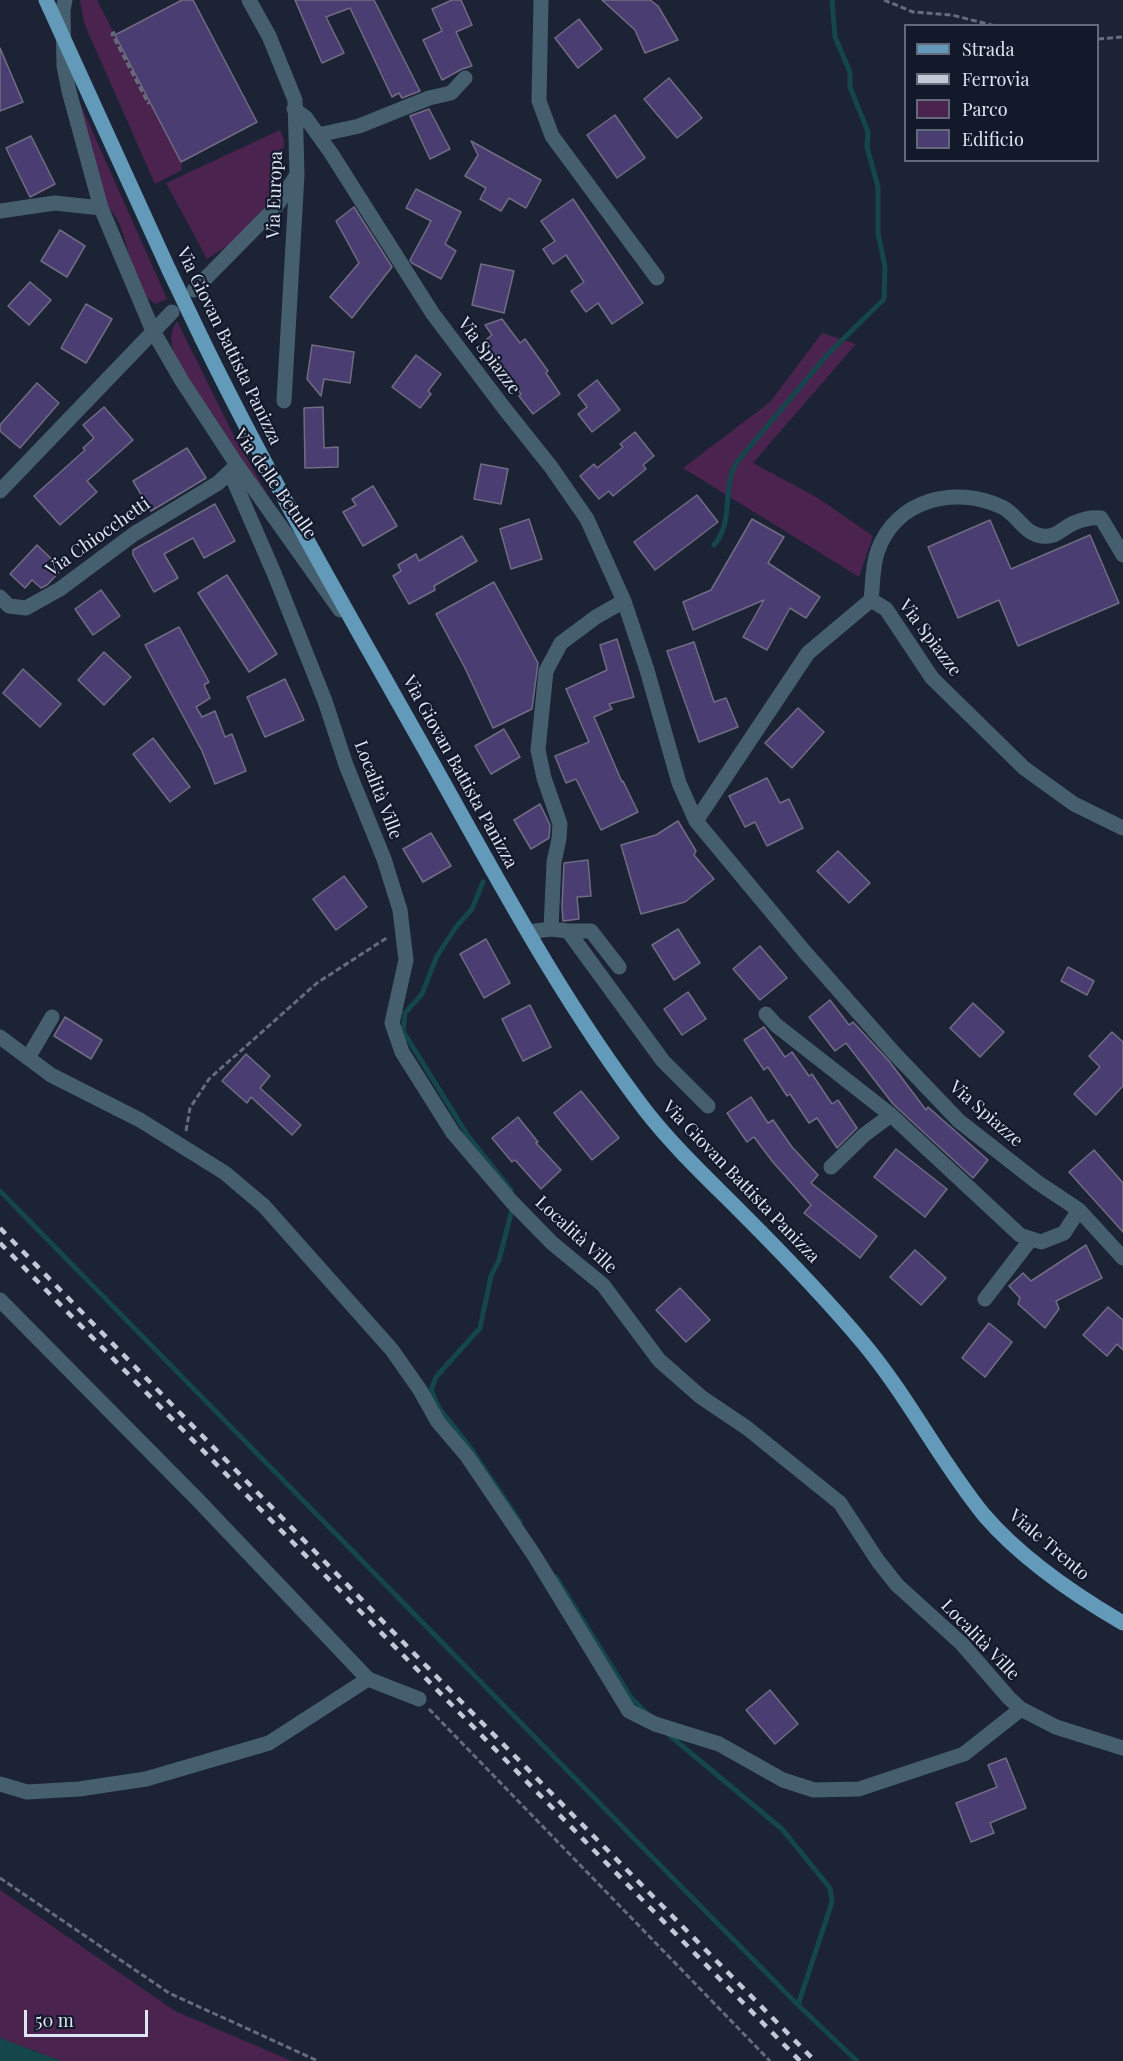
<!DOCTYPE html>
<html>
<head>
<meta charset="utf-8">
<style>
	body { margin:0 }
	#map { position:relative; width:1123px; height:2061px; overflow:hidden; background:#1b2335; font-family:"Playfair Display",serif }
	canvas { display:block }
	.legend { position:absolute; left:904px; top:24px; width:195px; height:138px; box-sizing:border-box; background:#12192a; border:2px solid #646a7a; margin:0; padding:8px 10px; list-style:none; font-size:18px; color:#dee4f1 }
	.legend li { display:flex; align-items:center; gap:12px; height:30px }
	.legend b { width:30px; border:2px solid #646a7a }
	.scale { position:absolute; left:24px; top:2010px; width:124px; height:27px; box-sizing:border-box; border:3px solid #dee4f1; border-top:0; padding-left:8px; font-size:18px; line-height:21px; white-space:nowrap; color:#dee4f1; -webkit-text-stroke:4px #12192a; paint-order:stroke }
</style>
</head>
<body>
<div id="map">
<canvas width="1123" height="2061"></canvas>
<ul class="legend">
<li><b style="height:8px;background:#639aba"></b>Strada</li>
<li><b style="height:8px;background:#c2c8d6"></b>Ferrovia</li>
<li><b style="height:16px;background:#4a234f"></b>Parco</li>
<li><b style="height:16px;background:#4a3d72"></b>Edificio</li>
</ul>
<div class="scale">50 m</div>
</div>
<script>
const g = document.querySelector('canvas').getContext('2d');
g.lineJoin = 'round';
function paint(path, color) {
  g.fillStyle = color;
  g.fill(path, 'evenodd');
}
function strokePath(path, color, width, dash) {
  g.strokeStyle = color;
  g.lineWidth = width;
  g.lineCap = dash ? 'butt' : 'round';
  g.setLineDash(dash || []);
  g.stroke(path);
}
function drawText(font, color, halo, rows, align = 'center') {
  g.font = font + ' "Playfair Display",serif';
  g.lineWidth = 4.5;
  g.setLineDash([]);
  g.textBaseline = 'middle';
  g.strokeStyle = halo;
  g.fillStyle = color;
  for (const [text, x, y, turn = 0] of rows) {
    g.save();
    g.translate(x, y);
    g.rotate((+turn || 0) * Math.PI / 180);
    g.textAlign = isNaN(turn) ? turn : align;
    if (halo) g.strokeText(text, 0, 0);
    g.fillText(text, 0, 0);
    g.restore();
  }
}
paint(new Path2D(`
	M 80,0 L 97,0 L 181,162 L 182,170 L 155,184 L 84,23 Z
	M 74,90 L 167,299 L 155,304 C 123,281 134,232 107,206 Z
	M 280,130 L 284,140 L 283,158 L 265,207 L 232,243 L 207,259 L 166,183 Z
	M 177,321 L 233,434 L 283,522 L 174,355 C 171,343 169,332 177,321 Z
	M 822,333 L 856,344 L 753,463 L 818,498 L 873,536 L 859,577 L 683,468 L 770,402 Z
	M 0,1890 L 175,2011 L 292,2061 L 61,2061 L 0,2038 Z`), '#4a234f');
paint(new Path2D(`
	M 0,2038 L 61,2061 L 0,2061 Z`), '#14464c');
strokePath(new Path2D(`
	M 714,545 C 731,526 725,498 731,476 C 732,471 735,466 737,462 L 827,355 L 884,299 L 885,267 L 878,233 L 878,187 L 867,147 L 868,132 L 850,87 L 850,72 L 835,37 L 832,0
	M 483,882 L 472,909 L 456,927 L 437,956 L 422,994 L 405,1013 L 403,1031 L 468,1136 L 511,1190
	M 0,1191 L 661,1866 L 798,2005 L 857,2061
	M 512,1210 L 499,1260 L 491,1276 L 480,1328 L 436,1377 L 431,1390 L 439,1408 L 469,1446 L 520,1522
	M 556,1577 L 632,1699 L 650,1716
	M 668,1734 L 782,1829 L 830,1888 L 832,1902 L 798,2005`), '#14464c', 5);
const building = new Path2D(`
	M 182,0 L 193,0 L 257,122 L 181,162 L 115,35 Z
	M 295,0 L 374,0 L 420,91 L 402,98 L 399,93 L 392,97 L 350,8 L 326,17 L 344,53 L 322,63 Z
	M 452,0 L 461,0 L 472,25 L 456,32 L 472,66 L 462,69 L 442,80 L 423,40 L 442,31 L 432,9 Z
	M 602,0 L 650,0 L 658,6 L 678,40 L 645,53 L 635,30 Z
	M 579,19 L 602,49 L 578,68 L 555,38 Z
	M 0,48 L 23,102 L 0,111 Z
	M 669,78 L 702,118 L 677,138 L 644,99 Z
	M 429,109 L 450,149 L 430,159 L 410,116 Z
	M 615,115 L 645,158 L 617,178 L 587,135 Z
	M 31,136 L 55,184 L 30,197 L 6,148 Z
	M 471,141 L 541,180 L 526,208 L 509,198 L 501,211 L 480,199 L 486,188 L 465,176 L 478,155 Z
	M 416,189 L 461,212 L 445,244 L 456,251 L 441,279 L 412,263 L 410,260 L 431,221 L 406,208 Z
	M 573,199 L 643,303 L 612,324 L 598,303 L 586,312 L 571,291 L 584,282 L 566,255 L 553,264 L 543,249 L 555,241 L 541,221 Z
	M 354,207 L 392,267 L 352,318 L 330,297 L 359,263 L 336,221 Z
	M 60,230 L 85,246 L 67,277 L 41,261 Z
	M 481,264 L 514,271 L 504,313 L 472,305 Z
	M 30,282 L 51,300 L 29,325 L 8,306 Z
	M 86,304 L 112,319 L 86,363 L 61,348 Z
	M 502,319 L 520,343 L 525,339 L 548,371 L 546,373 L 560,394 L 533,414 L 519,396 L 521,394 L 497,361 L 492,364 L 479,345 L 492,335 L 485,325 Z
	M 312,345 L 354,352 L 350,383 L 324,379 L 321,396 L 307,379 Z
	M 416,355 L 441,374 L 428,391 L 431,394 L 420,408 L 392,387 Z
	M 597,380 L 620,410 L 592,432 L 578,414 L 587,407 L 578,395 Z
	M 37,383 L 59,403 L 20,448 L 0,431 L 0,425 Z
	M 104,407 L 133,440 L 87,481 L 97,492 L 60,525 L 34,496 L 85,450 L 83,448 L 94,438 L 83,425 Z
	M 323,407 L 324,448 L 338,447 L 338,467 L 305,468 L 304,408 Z
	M 635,432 L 654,456 L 643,465 L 646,469 L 613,496 L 609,491 L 599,499 L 580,476 L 594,464 L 597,468 L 623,447 L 620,444 Z
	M 187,448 L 206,478 L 151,511 L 133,481 Z
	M 481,464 L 508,469 L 501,504 L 474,499 Z
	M 373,486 L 397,526 L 363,546 L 343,512 L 356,505 L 352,499 Z
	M 697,495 L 718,522 L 655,570 L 634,542 Z
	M 215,504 L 235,541 L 204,558 L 193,538 L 164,554 L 178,578 L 154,592 L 133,555 L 133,550 Z
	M 529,519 L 542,559 L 511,569 L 500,529 Z
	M 752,519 L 784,537 L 768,563 L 820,597 L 806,618 L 790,608 L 767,650 L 743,637 L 764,600 L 693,630 L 683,602 L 711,590 Z
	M 990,520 L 1011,569 L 1090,535 L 1119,603 L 1018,646 L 999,600 L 958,618 L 928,547 Z
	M 462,536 L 477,561 L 434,586 L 435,590 L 409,604 L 393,576 L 401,571 L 398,565 L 416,554 L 419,561 Z
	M 37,545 L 62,569 L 47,585 L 41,588 L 32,580 L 25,588 L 10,574 Z
	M 227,575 L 277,654 L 249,672 L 198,593 Z
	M 494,582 L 538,663 L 532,709 L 493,728 L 465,668 L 436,614 Z
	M 101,590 L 120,616 L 93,635 L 75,609 Z
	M 179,627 L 209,682 L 204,685 L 210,698 L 196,707 L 202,717 L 215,711 L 225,737 L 232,734 L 246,771 L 215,784 L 202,751 L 145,645 Z
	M 617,639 L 634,697 L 609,704 L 612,709 L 594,717 L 622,782 L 623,781 L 638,812 L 601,830 L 576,779 L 566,783 L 555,756 L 589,742 L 566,689 L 607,670 L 600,645 Z
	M 694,642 L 714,702 L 726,698 L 738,727 L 699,742 L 667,651 Z
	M 104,652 L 131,677 L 104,705 L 78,680 Z
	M 23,669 L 61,704 L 40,727 L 3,693 Z
	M 285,679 L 304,720 L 265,737 L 247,697 Z
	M 798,708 L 824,732 L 792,768 L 765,743 Z
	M 504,729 L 520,757 L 491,774 L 475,746 Z
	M 153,738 L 190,787 L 170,802 L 133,754 Z
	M 767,778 L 780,803 L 789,799 L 803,828 L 767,846 L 755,822 L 745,827 L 729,796 Z
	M 540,804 L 550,825 L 549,838 L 531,849 L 514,820 Z
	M 678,821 L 696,851 L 694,855 L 714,879 L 685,902 L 641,914 L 621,845 L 656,835 Z
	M 431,833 L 451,866 L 423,882 L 403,849 Z
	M 838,851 L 870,883 L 849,903 L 817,871 Z
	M 588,860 L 591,896 L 577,897 L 579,919 L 563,921 L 562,906 L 564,863 Z
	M 344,876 L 367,907 L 336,930 L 313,899 Z
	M 678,929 L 700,963 L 674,980 L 652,945 Z
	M 486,939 L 510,983 L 484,998 L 460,954 Z
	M 760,946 L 787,978 L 760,1000 L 733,969 Z
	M 1068,967 L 1094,981 L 1087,995 L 1061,981 Z
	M 688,992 L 706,1019 L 682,1035 L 664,1009 Z
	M 830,1000 L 849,1025 L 853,1022 L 889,1061 L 926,1110 L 928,1107 L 988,1160 L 973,1178 L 893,1104 L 846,1043 L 835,1051 L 809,1017 Z
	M 973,1003 L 1004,1032 L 980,1057 L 950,1028 Z
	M 530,1005 L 551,1047 L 523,1061 L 502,1019 Z
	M 65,1017 L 102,1040 L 91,1059 L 54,1036 Z
	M 764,1027 L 785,1057 L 792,1052 L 809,1076 L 812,1074 L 832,1104 L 838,1100 L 857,1128 L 837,1148 L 817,1118 L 809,1123 L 790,1094 L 787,1096 L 768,1067 L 764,1070 L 744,1040 Z
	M 1112,1032 L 1123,1042 L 1123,1086 L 1096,1115 L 1074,1094 L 1100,1067 L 1089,1056 Z
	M 246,1054 L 270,1076 L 260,1088 L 301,1125 L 292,1135 L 251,1097 L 247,1103 L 222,1081 Z
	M 581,1091 L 619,1138 L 592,1160 L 554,1113 Z
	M 751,1097 L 768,1123 L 773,1120 L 792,1147 L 818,1175 L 811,1183 L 877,1236 L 860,1258 L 804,1213 L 811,1205 L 772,1161 L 754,1137 L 747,1142 L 727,1113 Z
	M 518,1117 L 538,1142 L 536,1143 L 561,1170 L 541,1189 L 515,1160 L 512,1162 L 492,1138 Z
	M 896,1149 L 947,1189 L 925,1217 L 874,1177 Z
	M 1094,1150 L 1123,1183 L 1123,1232 L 1069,1172 Z
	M 1086,1245 L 1102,1278 L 1056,1301 L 1059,1309 L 1045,1328 L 1018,1304 L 1020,1298 L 1009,1286 L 1023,1273 L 1031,1281 Z
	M 915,1250 L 946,1278 L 921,1305 L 890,1277 Z
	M 680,1288 L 710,1320 L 686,1342 L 656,1310 Z
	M 1108,1307 L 1123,1320 L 1123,1350 L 1117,1344 L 1107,1356 L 1083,1335 Z
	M 989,1323 L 1012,1342 L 985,1377 L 962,1358 Z
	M 770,1690 L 798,1724 L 775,1744 L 746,1710 Z
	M 1006,1758 L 1026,1808 L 990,1823 L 994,1833 L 971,1842 L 956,1803 L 997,1787 L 988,1765 Z`);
paint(building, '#4a3d72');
strokePath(building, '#716c83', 1.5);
strokePath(new Path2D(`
	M 884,0 L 913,12 L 952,15 L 995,26
	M 115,32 L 112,34 L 148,103 L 150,102
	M 1098,39 L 1123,37
	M 186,1131 L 190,1108 L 209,1079 L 317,983 L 388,937
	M 429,1709 L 770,2061
	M 0,1878 L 169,1993 L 318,2061`), '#656d7d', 3, [6, 3]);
strokePath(new Path2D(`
	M 65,0 L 63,10 L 64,66 L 69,91 L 101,208 L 153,331 L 182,381 L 237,465 L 340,610
	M 249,0 L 269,36 L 295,100 L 297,175 L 284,401
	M 541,0 L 539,101 L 552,136 L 657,278
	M 294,109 L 306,118 L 331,153 L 433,314 L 504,408 L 551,467 L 587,519 L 624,601 L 647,670 L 679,783 L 696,821 L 804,951 L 894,1053 L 959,1121 L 1037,1182 L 1079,1210 L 1123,1258
	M 318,135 L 359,126 L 429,98 L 451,93 L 465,78
	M 0,211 L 55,203 L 101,208
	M 194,290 L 275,208 L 297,175
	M 0,491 L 172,312
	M 0,597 L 9,606 L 26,608 L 60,589 L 134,534 L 218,483 L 237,465
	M 871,600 C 873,584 872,566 878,550 C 897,499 955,485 1002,507 C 1017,514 1024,534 1042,536 C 1057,538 1062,528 1074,523 C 1083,519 1092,517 1101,518 L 1123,555
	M 696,821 L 808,653 L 871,600 L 886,609 L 932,678 L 1024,768 L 1074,804 L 1123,828
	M 551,929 L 554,862 L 559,839 L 560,824 L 544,778 L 538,750 L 546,671 L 561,643 L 596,617 L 624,601
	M 568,931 L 591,931 L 619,967
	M 528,932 L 551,929 L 568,931 L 663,1061 L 708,1106
	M 766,1014 L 776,1025 L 891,1115 L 1020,1235 L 1041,1242 L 1064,1233 L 1079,1210
	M 0,1037 L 51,1075 L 140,1120 L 225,1173 L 264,1206 L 392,1350 L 420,1390 L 438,1422 L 467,1456 L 534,1555 L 629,1711 L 655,1724 L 719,1744 L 783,1780 L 814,1790 L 859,1789 L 964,1754 L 1021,1709 L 1009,1698 L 962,1644 L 897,1585 L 878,1561 L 840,1503 L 747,1428 L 701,1397 L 659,1360 L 603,1285 L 552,1243 L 511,1201 L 453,1133 L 402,1052 L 392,1023 L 406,960 L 400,910 L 384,859 L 346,765 L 325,701 L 274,573 L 230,472
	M 28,1058 L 52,1017
	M 831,1167 L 864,1135 L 891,1115
	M 985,1299 L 1031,1239
	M 0,1300 L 197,1499 L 368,1679 L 419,1699
	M 1021,1709 L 1056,1727 L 1123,1748
	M 0,1784 L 27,1792 L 79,1789 L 146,1779 L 269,1743 L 368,1679`), '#455f6e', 15);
strokePath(new Path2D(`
	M 46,0 L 169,270
	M 202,339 C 271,481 351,618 428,755 C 496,876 561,1000 645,1110 C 673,1146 707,1178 739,1210 C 782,1253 825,1297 864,1344 C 909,1398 940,1461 984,1515 C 1021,1558 1075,1595 1123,1623`), '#639aba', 15);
strokePath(new Path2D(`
	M 0,1228 L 437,1677 L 815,2061
	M 0,1243 L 800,2061`), '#c2c8d6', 4.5, [8, 8]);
strokePath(new Path2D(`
	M 169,270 L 202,339`), '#639aba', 15);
drawText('18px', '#dee4f1', '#12192a', [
	["Via Europa",275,195,-88],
	["Via Giovan Battista Panizza",229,346,64],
	["Via Spiazze",489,356,53],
	["Via delle Betulle",275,484,55],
	["Via Chiocchetti",98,537,-35],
	["Via Spiazze",930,638,53],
	["Via Giovan Battista Panizza",460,772,61],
	["Località Ville",378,790,69],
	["Via Spiazze",986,1114,41],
	["Via Giovan Battista Panizza",741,1182,46],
	["Località Ville",576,1235,43],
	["Viale Trento",1049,1545,40],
	["Località Ville",980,1640,46]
]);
</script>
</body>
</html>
